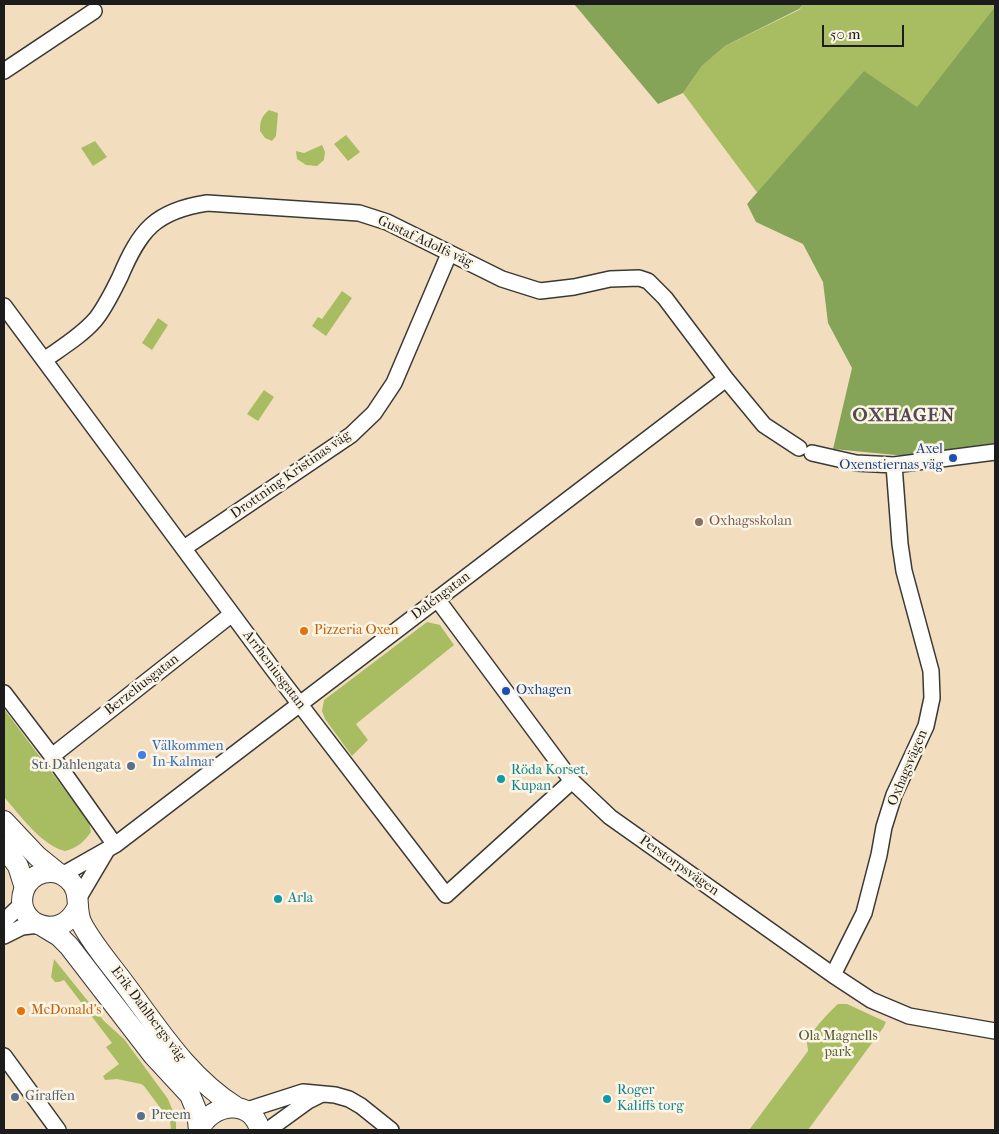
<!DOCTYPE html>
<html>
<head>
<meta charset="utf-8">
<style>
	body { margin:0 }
	#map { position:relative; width:999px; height:1134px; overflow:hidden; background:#f2debf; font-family:"IM FELL French Canon",serif }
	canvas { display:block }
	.frame { position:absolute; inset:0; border:5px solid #1c1c1c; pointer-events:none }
	.scale { position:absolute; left:822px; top:25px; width:82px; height:22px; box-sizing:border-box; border:2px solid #1c1c1c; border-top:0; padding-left:6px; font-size:15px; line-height:18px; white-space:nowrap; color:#1c1c1c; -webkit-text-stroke:4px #fcf5e5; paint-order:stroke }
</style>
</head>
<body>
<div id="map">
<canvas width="999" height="1134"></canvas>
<div class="frame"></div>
<div class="scale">50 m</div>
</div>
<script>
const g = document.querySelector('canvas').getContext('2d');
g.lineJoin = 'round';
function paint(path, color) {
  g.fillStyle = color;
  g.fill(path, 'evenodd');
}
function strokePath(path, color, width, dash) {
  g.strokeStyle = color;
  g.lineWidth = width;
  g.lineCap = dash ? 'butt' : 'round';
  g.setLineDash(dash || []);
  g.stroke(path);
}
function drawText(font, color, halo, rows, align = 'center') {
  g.font = font + ' "IM FELL French Canon",serif';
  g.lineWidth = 5;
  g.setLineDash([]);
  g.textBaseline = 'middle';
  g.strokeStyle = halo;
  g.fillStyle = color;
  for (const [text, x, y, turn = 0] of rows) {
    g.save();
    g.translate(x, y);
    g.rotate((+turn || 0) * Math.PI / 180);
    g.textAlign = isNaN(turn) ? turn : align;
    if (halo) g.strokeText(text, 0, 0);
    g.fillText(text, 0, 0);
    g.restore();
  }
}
paint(new Path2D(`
	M 804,4 L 995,4 L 995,14 L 917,114 L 759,195 L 683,93 L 702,66 L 725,46 L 799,10 Z
	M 269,110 L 278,113 L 276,136 L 272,141 L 265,138 L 260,131 C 260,121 261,117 269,110 Z
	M 346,135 L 360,152 L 348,161 L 334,144 Z
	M 95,141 L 107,157 L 93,166 L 81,148 Z
	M 322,145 L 325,152 L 324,160 L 317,166 L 306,165 L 297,159 L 296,151 L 304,153 Z
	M 342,291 L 352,298 L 326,336 L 312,326 L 318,317 L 322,319 Z
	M 158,318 L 168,325 L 152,350 L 142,343 Z
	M 264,390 L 274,397 L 258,421 L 247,414 Z
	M 427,622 L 440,625 L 454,645 L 356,724 L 368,740 L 352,756 L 325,719 L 322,711 L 324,700 Z
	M 4,709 L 89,822 L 91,832 C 84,842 77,848 65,851 C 42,846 19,814 4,797 Z
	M 54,959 L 104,1021 L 124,1039 L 168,1099 L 176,1119 L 176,1130 L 171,1130 L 170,1121 L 144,1086 L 141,1084 L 117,1079 L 105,1080 L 103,1076 L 119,1064 L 106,1047 L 112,1043 L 64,980 L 59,982 L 55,982 L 51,977 Z
	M 838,1004 L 847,1004 L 886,1022 L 883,1028 L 808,1130 L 749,1130 L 808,1051 C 808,1048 807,1045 807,1043 C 810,1032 830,1011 838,1004 Z`), '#a8bd62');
paint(new Path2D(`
	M 574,4 L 804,4 L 799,9 L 725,46 L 702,66 L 683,93 L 658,104 Z
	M 995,7 L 995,443 L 906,456 L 833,449 L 852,368 L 828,323 L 823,282 L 803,244 L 756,222 L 747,204 L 864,71 L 917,107 Z`), '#86a458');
const minor = new Path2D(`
	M 4,71 L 94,11
	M 4,306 L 272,668 L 446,895 L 572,781
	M 44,360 C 61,348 81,336 95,320 C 105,308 113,291 120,277 C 140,230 155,211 207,203 L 359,213 L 387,222 L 502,279 L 540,291 L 574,287 L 610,279 L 639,278 L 648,281 L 665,298 L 726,379 L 764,425 L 799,448
	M 812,453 L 856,463 L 894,465 L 995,452
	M 184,548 L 351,435 L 374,413 L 394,383 L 449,254
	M 437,599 L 572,781 L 610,817 L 833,975 L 871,1000 L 909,1016 L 995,1031
	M 4,693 L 52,756 L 115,845
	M 52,756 L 232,614
	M 62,875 L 115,845 L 726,379
	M 78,899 L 107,850
	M 4,921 L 23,903
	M 4,936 L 22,927 L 39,925
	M 833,975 L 864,913 L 879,855 L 884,827 L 894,795 L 926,726 L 932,698 L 931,671 L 904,571 L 900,544 L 894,465
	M 4,1056 L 58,1130
	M 247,1110 L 303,1092 L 335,1095 L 349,1099 L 361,1106 L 391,1130
	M 268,1130 L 308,1101 L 322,1094`);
const major = new Path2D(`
	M 4,821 L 37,856 L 58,873
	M 4,847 L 18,866 L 25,888
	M 77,908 C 61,943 12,924 24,890 C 31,872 54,866 68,879 C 83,891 74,909 82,924 C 93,945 110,964 124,983 C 158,1028 187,1076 236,1107
	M 44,927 L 59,936 L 69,946 L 153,1055 L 190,1095 L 197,1112 L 199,1130
	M 199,1130 C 211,1103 251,1097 260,1130`);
strokePath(minor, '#3c3934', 18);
strokePath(major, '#3c3934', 22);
strokePath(minor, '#fff', 15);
strokePath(major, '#fff', 20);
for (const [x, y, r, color] of [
	[953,458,5,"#1a4fb4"],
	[699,522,5,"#8d6e63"],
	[304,631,5,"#e8710a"],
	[506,691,5,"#1a4fb4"],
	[142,755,5,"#3f7fe0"],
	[131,766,5,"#5c6f8a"],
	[501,779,5,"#0f9aa8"],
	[278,899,5,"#0f9aa8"],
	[21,1011,5,"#e8710a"],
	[15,1097,5,"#5c6f8a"],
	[607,1099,5,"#0f9aa8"],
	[141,1116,5,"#5c6f8a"]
]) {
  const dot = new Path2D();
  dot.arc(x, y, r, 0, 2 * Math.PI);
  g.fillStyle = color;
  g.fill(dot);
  strokePath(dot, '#fcf5e5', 2);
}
drawText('14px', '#1c1c1c', '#fcf5e5', [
	["Gustaf Adolfs väg",425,242,25],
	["Drottning Kristinas väg",291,475,-35],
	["Daléngatan",441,596,-37],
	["Arrheniusgatan",274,670,53],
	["Berzeliusgatan",142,685,-38],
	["Oxhagsvägen",908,768,-67],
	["Perstorpsvägen",679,866,35],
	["Erik Dahlbergs väg",148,1014,53]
]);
drawText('14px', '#164399', '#fcf5e5', [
	["Axel",943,450],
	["Oxenstiernas väg",943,466],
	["Oxhagen",516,691,"left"]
], 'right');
drawText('14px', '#785e54', '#fcf5e5', [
	["Oxhagsskolan",709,522]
], 'left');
drawText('14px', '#c56008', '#fcf5e5', [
	["Pizzeria Oxen",314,631],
	["McDonald's",31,1011]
], 'left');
drawText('14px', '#366cbe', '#fcf5e5', [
	["Välkommen",152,747],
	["In-Kalmar",152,763]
], 'left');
drawText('14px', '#4e5e75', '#fcf5e5', [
	["St1 Dahlengata",121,766,"right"],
	["Giraffen",25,1097],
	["Preem",151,1116]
], 'left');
drawText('14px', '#0d838f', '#fcf5e5', [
	["Röda Korset,",511,771],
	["Kupan",511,787],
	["Arla",288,899],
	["Roger",617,1091],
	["Kaliffs torg",617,1107]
], 'left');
drawText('14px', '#545c38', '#fcf5e5', [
	["Ola Magnells",838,1037],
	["park",838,1053]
]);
g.letterSpacing = '1px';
drawText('bold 19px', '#544955', '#fcf5e5', [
	["OXHAGEN",904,416]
]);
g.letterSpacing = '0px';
</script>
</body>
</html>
